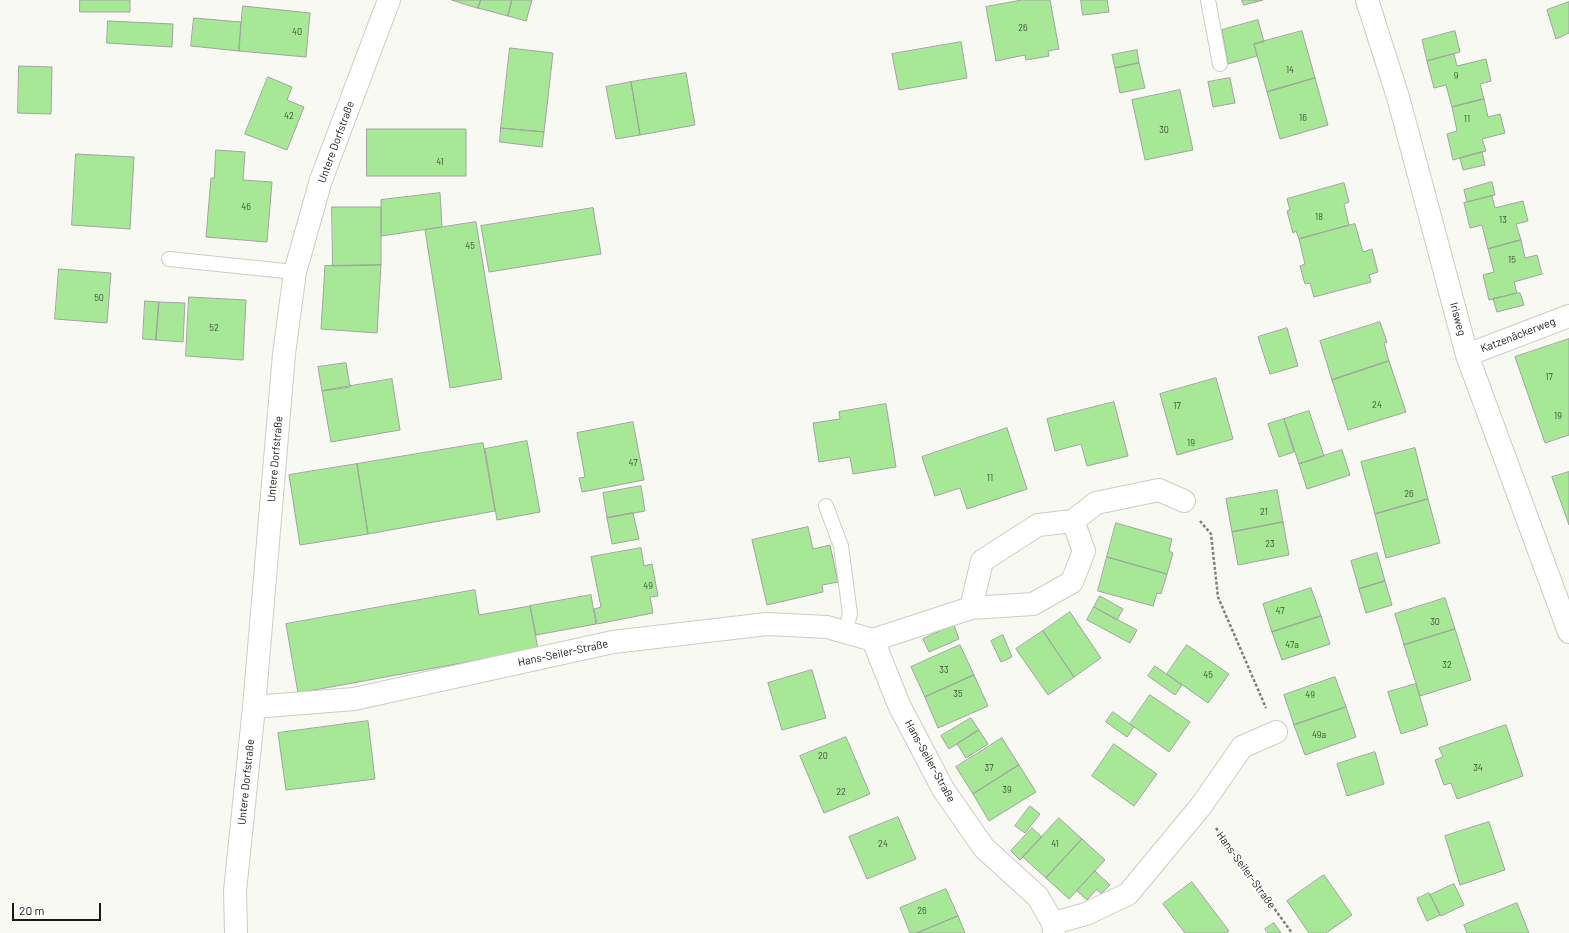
<!DOCTYPE html>
<html>
<head>
<meta charset="utf-8">
<style>
	body { margin:0 }
	#map { position:relative; width:1569px; height:933px; overflow:hidden; background:#f9f9f3; font-family:Barlow,sans-serif }
	canvas { display:block }
	.scale { position:absolute; left:12px; top:903px; width:89px; height:18px; box-sizing:border-box; border:2px solid #181816; border-top:0; padding-left:5px; font-size:12px; line-height:14px; white-space:nowrap; color:#181816; -webkit-text-stroke:3px #fff; paint-order:stroke }
</style>
</head>
<body>
<div id="map">
<canvas width="1569" height="933"></canvas>
<div class="scale">20 m</div>
</div>
<script>
const g = document.querySelector('canvas').getContext('2d');
g.lineJoin = 'round';
function paint(path, color) {
  g.fillStyle = color;
  g.fill(path, 'evenodd');
}
function strokePath(path, color, width, dash) {
  g.strokeStyle = color;
  g.lineWidth = width;
  g.lineCap = dash ? 'butt' : 'round';
  g.setLineDash(dash || []);
  g.stroke(path);
}
function drawText(font, color, halo, rows, align = 'center') {
  g.font = font + ' Barlow,sans-serif';
  g.lineWidth = 3;
  g.setLineDash([]);
  g.textBaseline = 'middle';
  g.strokeStyle = halo;
  g.fillStyle = color;
  for (const [text, x, y, turn = 0] of rows) {
    g.save();
    g.translate(x, y);
    g.rotate((+turn || 0) * Math.PI / 180);
    g.textAlign = isNaN(turn) ? turn : align;
    if (halo) g.strokeText(text, 0, 0);
    g.fillText(text, 0, 0);
    g.restore();
  }
}
const building = new Path2D(`
	M 80,0 L 130,0 L 130,12 L 80,12 Z
	M 452,0 L 481,0 L 478,8 Z
	M 481,0 L 512,0 L 508,16 L 478,8 Z
	M 512,0 L 532,0 L 526,21 L 508,16 Z
	M 1022,0 L 1050,0 L 1059,49 L 1048,51 L 1049,56 L 1026,60 L 1025,55 L 996,61 L 986,7 Z
	M 1081,0 L 1107,0 L 1109,12 L 1083,15 Z
	M 1242,0 L 1263,0 L 1244,5 Z
	M 1569,2 L 1569,33 L 1556,39 L 1547,10 Z
	M 243,6 L 310,13 L 306,57 L 239,51 Z
	M 194,18 L 241,22 L 239,51 L 191,46 Z
	M 1258,20 L 1264,42 L 1254,44 L 1257,56 L 1228,64 L 1222,30 Z
	M 108,21 L 173,24 L 172,47 L 107,43 Z
	M 1302,31 L 1315,78 L 1267,92 L 1254,44 Z
	M 1455,31 L 1460,52 L 1427,61 L 1422,40 Z
	M 961,42 L 967,78 L 899,90 L 892,54 Z
	M 510,48 L 553,53 L 544,132 L 501,128 Z
	M 1137,50 L 1139,63 L 1115,68 L 1112,55 Z
	M 1454,54 L 1457,66 L 1486,59 L 1491,81 L 1480,84 L 1484,99 L 1452,107 L 1446,85 L 1434,88 L 1427,61 Z
	M 1139,63 L 1145,88 L 1120,93 L 1115,68 Z
	M 19,66 L 52,67 L 51,114 L 18,113 Z
	M 686,73 L 695,125 L 640,135 L 631,82 Z
	M 268,77 L 292,87 L 287,100 L 304,107 L 287,150 L 245,134 Z
	M 1230,78 L 1235,103 L 1213,107 L 1208,82 Z
	M 1315,78 L 1328,125 L 1280,139 L 1267,92 Z
	M 631,82 L 640,135 L 616,139 L 606,87 Z
	M 1180,90 L 1193,150 L 1145,160 L 1132,100 Z
	M 1484,99 L 1488,117 L 1500,114 L 1505,133 L 1482,139 L 1486,151 L 1453,160 L 1447,134 L 1457,131 L 1452,107 Z
	M 501,128 L 544,132 L 542,147 L 500,142 Z
	M 367,129 L 466,129 L 466,176 L 367,176 Z
	M 216,150 L 245,152 L 243,180 L 272,182 L 267,242 L 206,237 L 211,178 L 214,178 Z
	M 1482,152 L 1485,165 L 1463,170 L 1460,158 Z
	M 76,154 L 134,157 L 130,229 L 72,225 Z
	M 1492,182 L 1495,195 L 1467,202 L 1464,190 Z
	M 1344,183 L 1349,202 L 1344,204 L 1349,225 L 1299,239 L 1296,231 L 1293,233 L 1287,211 L 1290,210 L 1287,199 Z
	M 440,193 L 442,227 L 381,236 L 381,200 Z
	M 1492,196 L 1495,208 L 1523,201 L 1528,221 L 1516,224 L 1521,240 L 1488,249 L 1482,225 L 1470,228 L 1464,203 Z
	M 332,207 L 381,207 L 381,265 L 333,266 Z
	M 593,208 L 601,254 L 489,272 L 481,226 Z
	M 476,222 L 502,379 L 450,388 L 425,230 Z
	M 1355,224 L 1363,252 L 1372,249 L 1378,272 L 1369,275 L 1371,282 L 1314,297 L 1310,283 L 1305,284 L 1300,266 L 1305,264 L 1299,239 Z
	M 1521,240 L 1525,258 L 1537,255 L 1542,274 L 1514,282 L 1517,293 L 1489,300 L 1483,275 L 1494,272 L 1488,249 Z
	M 381,265 L 377,333 L 321,329 L 325,266 Z
	M 59,269 L 111,273 L 107,323 L 55,319 Z
	M 1520,293 L 1524,305 L 1497,312 L 1493,299 Z
	M 189,297 L 246,300 L 243,360 L 186,356 Z
	M 145,301 L 159,302 L 156,340 L 143,339 Z
	M 159,302 L 185,303 L 183,342 L 156,340 Z
	M 1380,322 L 1387,342 L 1384,343 L 1389,361 L 1332,380 L 1320,341 Z
	M 1287,328 L 1298,366 L 1270,374 L 1258,337 Z
	M 1569,339 L 1569,435 L 1545,443 L 1515,357 Z
	M 1389,361 L 1406,412 L 1348,430 L 1332,380 Z
	M 346,363 L 350,387 L 322,391 L 318,367 Z
	M 1216,378 L 1233,439 L 1177,455 L 1160,394 Z
	M 392,379 L 400,430 L 331,442 L 322,391 Z
	M 1114,402 L 1128,456 L 1087,466 L 1081,444 L 1055,451 L 1047,419 Z
	M 886,404 L 896,467 L 853,474 L 850,457 L 819,462 L 813,423 L 840,419 L 839,412 Z
	M 1309,411 L 1324,456 L 1299,464 L 1284,419 Z
	M 1284,419 L 1294,452 L 1279,457 L 1268,424 Z
	M 633,422 L 644,480 L 582,492 L 579,478 L 585,477 L 577,433 Z
	M 1007,428 L 1027,489 L 967,509 L 960,488 L 935,496 L 922,457 Z
	M 527,441 L 540,512 L 497,520 L 485,449 Z
	M 483,443 L 495,511 L 368,534 L 357,464 Z
	M 1415,448 L 1428,499 L 1375,514 L 1361,462 Z
	M 1342,450 L 1350,475 L 1307,489 L 1299,464 Z
	M 357,464 L 368,534 L 300,545 L 289,475 Z
	M 1569,472 L 1569,525 L 1552,477 Z
	M 641,486 L 645,511 L 607,518 L 603,493 Z
	M 1277,490 L 1283,522 L 1232,532 L 1226,499 Z
	M 1428,499 L 1440,543 L 1386,558 L 1375,514 Z
	M 633,513 L 639,539 L 612,544 L 607,518 Z
	M 1283,522 L 1289,555 L 1238,565 L 1232,532 Z
	M 1116,523 L 1172,539 L 1169,551 L 1173,553 L 1167,574 L 1107,557 Z
	M 808,527 L 813,549 L 830,545 L 838,582 L 822,585 L 823,592 L 767,605 L 752,540 Z
	M 641,548 L 644,566 L 652,564 L 658,596 L 650,597 L 653,613 L 597,624 L 594,609 L 601,607 L 591,557 Z
	M 1377,553 L 1385,581 L 1359,589 L 1351,561 Z
	M 1107,557 L 1167,574 L 1161,594 L 1157,593 L 1153,606 L 1098,591 Z
	M 1385,581 L 1392,605 L 1366,613 L 1359,589 Z
	M 1311,588 L 1321,616 L 1272,632 L 1263,604 Z
	M 475,590 L 479,615 L 530,606 L 538,649 L 298,693 L 286,624 Z
	M 591,595 L 596,624 L 536,635 L 530,606 Z
	M 1100,596 L 1123,609 L 1117,620 L 1094,607 Z
	M 1445,598 L 1455,629 L 1404,645 L 1395,614 Z
	M 1094,607 L 1137,630 L 1130,643 L 1087,620 Z
	M 1070,612 L 1101,658 L 1074,677 L 1043,631 Z
	M 1321,616 L 1330,644 L 1282,660 L 1272,632 Z
	M 954,625 L 959,639 L 929,652 L 923,639 Z
	M 1455,629 L 1471,680 L 1420,696 L 1404,645 Z
	M 1043,631 L 1074,677 L 1048,695 L 1016,649 Z
	M 1003,635 L 1012,657 L 1001,662 L 991,641 Z
	M 960,645 L 974,675 L 925,697 L 911,667 Z
	M 1187,645 L 1229,674 L 1208,703 L 1167,674 Z
	M 1155,666 L 1182,685 L 1175,695 L 1148,676 Z
	M 812,670 L 826,718 L 782,730 L 768,683 Z
	M 974,675 L 988,706 L 938,728 L 925,697 Z
	M 1335,677 L 1346,707 L 1294,725 L 1284,695 Z
	M 1416,684 L 1428,725 L 1401,734 L 1388,692 Z
	M 1150,695 L 1190,722 L 1169,752 L 1130,724 Z
	M 1346,707 L 1356,737 L 1305,755 L 1294,725 Z
	M 1113,712 L 1134,727 L 1127,737 L 1106,722 Z
	M 971,718 L 979,730 L 949,749 L 941,736 Z
	M 368,721 L 375,779 L 286,790 L 278,733 Z
	M 1506,725 L 1523,776 L 1457,799 L 1451,783 L 1444,785 L 1435,760 L 1443,757 L 1439,748 Z
	M 979,730 L 988,744 L 966,758 L 957,744 Z
	M 846,737 L 870,794 L 824,813 L 800,756 Z
	M 1002,738 L 1019,765 L 973,794 L 956,767 Z
	M 1114,744 L 1157,774 L 1134,806 L 1092,776 Z
	M 1375,752 L 1384,784 L 1347,796 L 1337,764 Z
	M 1019,765 L 1036,792 L 989,821 L 973,794 Z
	M 1030,806 L 1040,814 L 1025,833 L 1015,826 Z
	M 898,817 L 916,859 L 867,879 L 849,837 Z
	M 1059,818 L 1082,839 L 1046,878 L 1023,857 Z
	M 1489,822 L 1505,870 L 1460,885 L 1445,836 Z
	M 1032,828 L 1042,837 L 1020,860 L 1011,851 Z
	M 1082,839 L 1105,860 L 1069,899 L 1046,878 Z
	M 1095,871 L 1110,885 L 1101,894 L 1097,889 L 1087,900 L 1077,891 Z
	M 1324,875 L 1352,915 L 1326,933 L 1309,933 L 1287,901 Z
	M 1192,882 L 1229,931 L 1226,933 L 1185,933 L 1163,904 Z
	M 1454,884 L 1464,905 L 1441,916 L 1430,895 Z
	M 946,889 L 958,916 L 917,933 L 910,933 L 900,908 Z
	M 1429,893 L 1440,915 L 1427,921 L 1417,899 Z
	M 1517,903 L 1529,933 L 1467,933 L 1464,925 Z
	M 958,916 L 965,933 L 917,933 Z
	M 1274,923 L 1281,933 L 1268,933 L 1265,929 Z`);
paint(building, '#a6e896');
strokePath(building, '#a0a4a0', 1);
const lane = new Path2D(`
	M 1208,0 L 1220,64
	M 169,259 L 295,272
	M 826,506 L 841,546 L 850,614 L 845,632`);
const street = new Path2D(`
	M 1367,0 L 1398,97 L 1467,355 L 1569,632
	M 1467,355 L 1569,316
	M 971,608 L 1033,604 L 1072,582 L 1084,551 L 1073,521
	M 873,640 L 971,608 L 982,561 L 1038,525 L 1073,521 L 1096,503 L 1159,490 L 1184,501
	M 254,707 L 354,699 L 613,642 L 767,624 L 827,627 L 873,640 L 899,705 L 943,789 L 984,848 L 1038,897 L 1053,923 L 1054,933
	M 1053,923 L 1086,914 L 1128,894 L 1201,806 L 1242,747 L 1276,732
	M 236,933 L 235,891 L 254,707 L 284,354 L 295,272 L 321,180 L 389,0`);
strokePath(lane, '#cccdc7', 16);
strokePath(street, '#cccdc7', 24);
strokePath(new Path2D(`
	M 1200,521 L 1211,534 L 1218,597 L 1266,708
	M 1216,828 L 1292,933`), '#7f7f7b', 2.5, [3, 2]);
strokePath(lane, '#fff', 14);
strokePath(street, '#fff', 22);
drawText('9px', '#3c4c36', null, [
	["26",1023,28],
	["40",297,32],
	["14",1290,70],
	["9",1456,76],
	["42",289,116],
	["16",1303,118],
	["11",1467,119],
	["30",1164,130],
	["41",440,162],
	["46",246,207],
	["18",1319,217],
	["13",1503,220],
	["45",470,246],
	["15",1512,260],
	["50",99,298],
	["52",214,328],
	["17",1549,377],
	["24",1377,405],
	["17",1177,406],
	["19",1558,416],
	["19",1191,443],
	["47",633,463],
	["11",990,478],
	["26",1409,494],
	["21",1264,512],
	["23",1270,544],
	["49",648,586],
	["47",1280,611],
	["30",1435,622],
	["47a",1292,645],
	["32",1447,665],
	["33",944,670],
	["45",1208,675],
	["35",958,694],
	["49",1310,695],
	["49a",1319,735],
	["20",823,756],
	["37",989,768],
	["34",1478,768],
	["39",1007,790],
	["22",841,792],
	["24",883,844],
	["41",1055,844],
	["26",922,911]
]);
drawText('11px', '#181816', '#fff', [
	["Untere Dorfstraße",336,142,-70],
	["Irisweg",1458,319,75],
	["Katzenäckerweg",1518,335,-21],
	["Untere Dorfstraße",275,459,-85],
	["Hans-Seiler-Straße",563,653,-12],
	["Hans-Seiler-Straße",930,761,61],
	["Untere Dorfstraße",246,782,-84],
	["Hans-Seiler-Straße",1246,870,54]
]);
</script>
</body>
</html>
